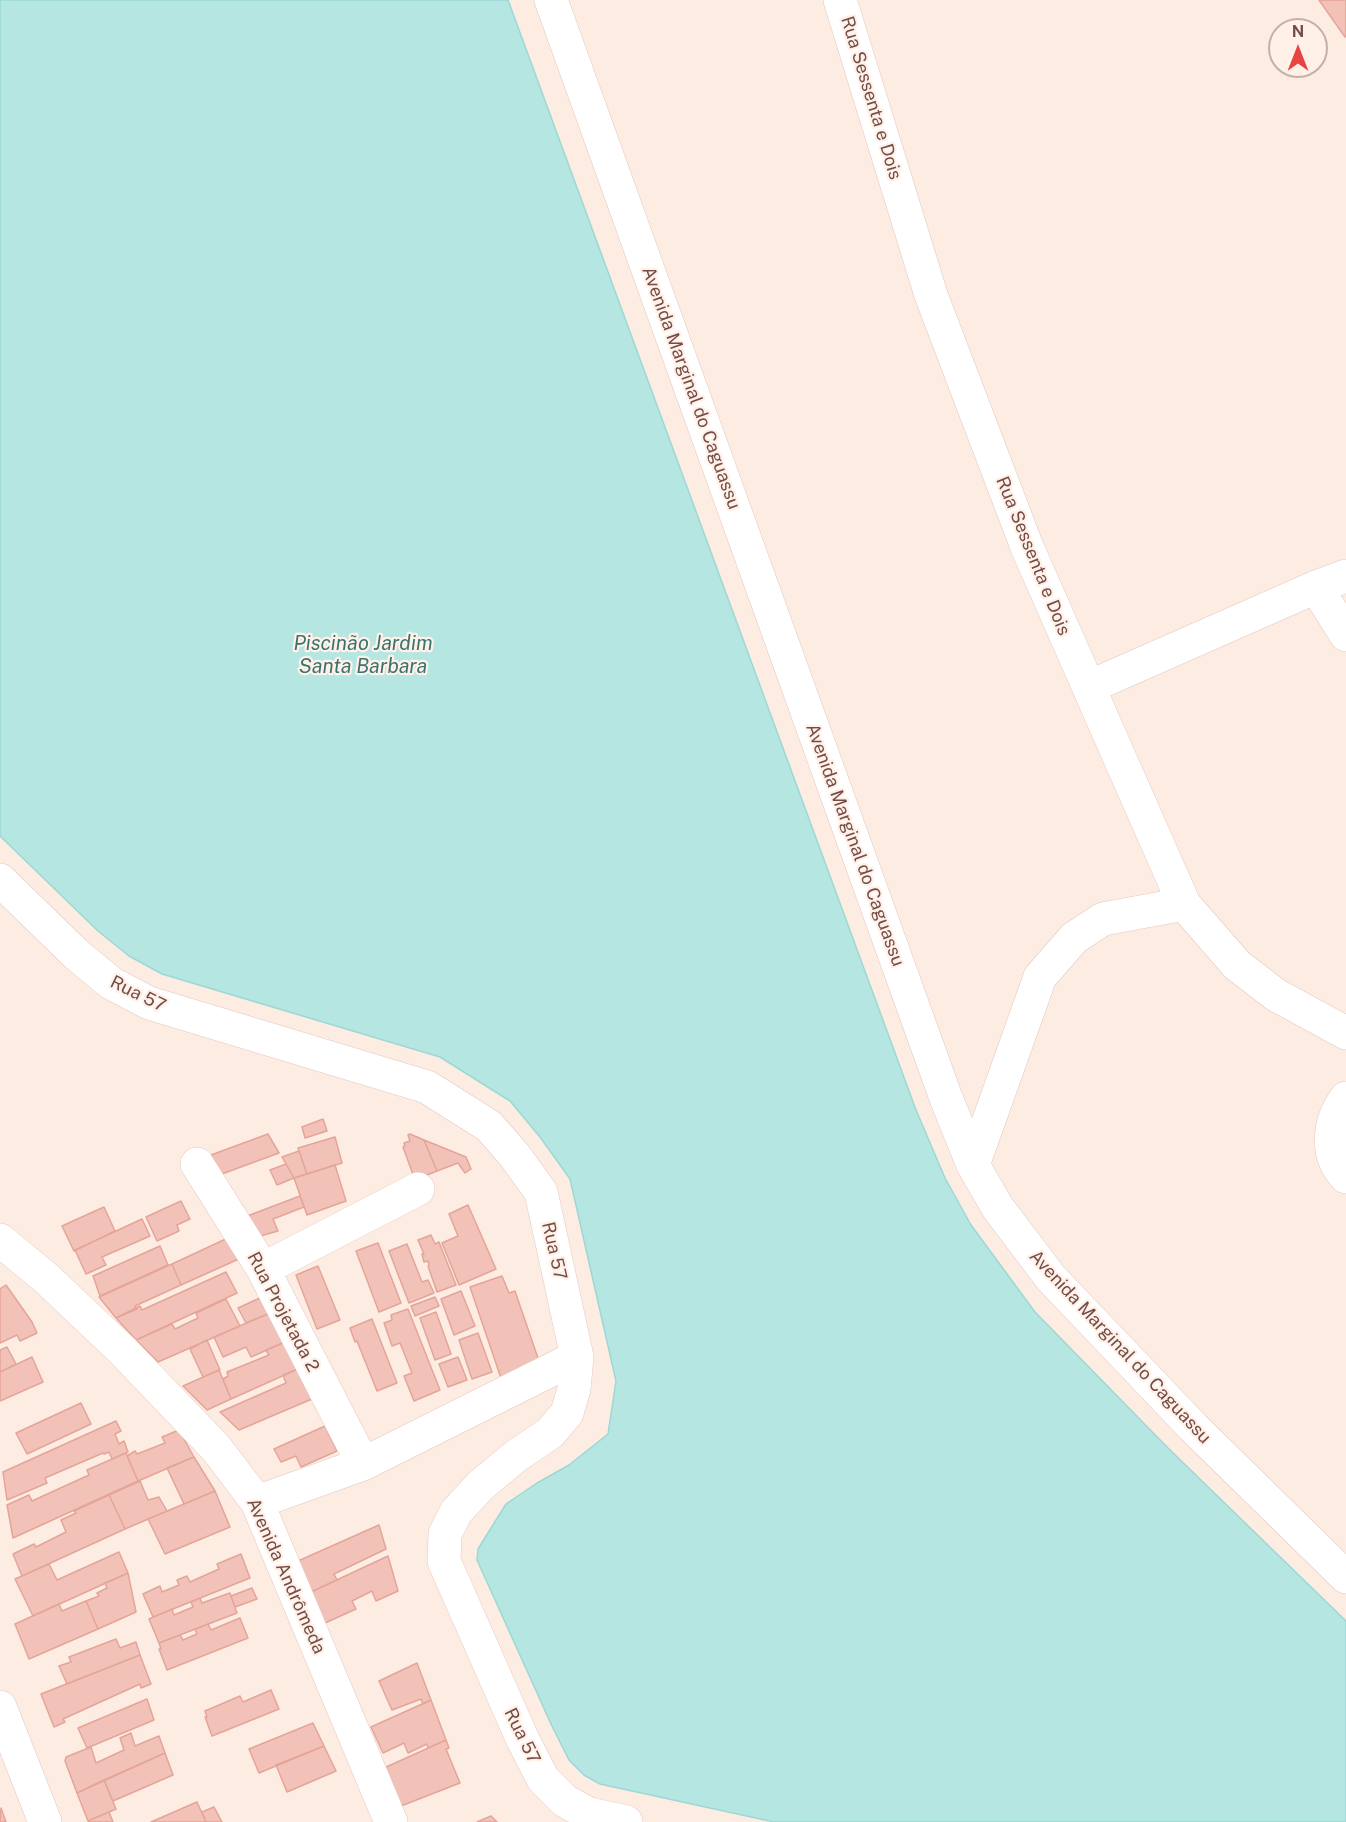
<!DOCTYPE html>
<html>
<head>
<meta charset="utf-8">
<style>
	body { margin:0 }
	#map { position:relative; width:1346px; height:1822px; overflow:hidden; background:#fdece1; font-family:"Public Sans",sans-serif }
	canvas { display:block }
	.north { position:absolute; left:1268px; top:18px; width:60px; height:60px; box-sizing:border-box; background:#fff1e8; border:2px solid #c7afa8; border-radius:50%; rotate:0deg; font-size:16px; font-weight:700; line-height:24px; text-align:center; color:#744d48 }
	.north::after { content:''; display:block; margin:auto; width:21px; height:27px; background:#e94444; clip-path:polygon(50% 0,100% 100%,50% 72%,0 100%) }
</style>
</head>
<body>
<div id="map">
<canvas width="1346" height="1822"></canvas>
<div class="north">N</div>
</div>
<script>
const g = document.querySelector('canvas').getContext('2d');
g.lineJoin = 'round';
function paint(path, color) {
  g.fillStyle = color;
  g.fill(path, 'evenodd');
}
function strokePath(path, color, width, dash) {
  g.strokeStyle = color;
  g.lineWidth = width;
  g.lineCap = dash ? 'butt' : 'round';
  g.setLineDash(dash || []);
  g.stroke(path);
}
function drawText(font, color, halo, rows, align = 'center') {
  g.font = font + ' "Public Sans",sans-serif';
  g.lineWidth = 4.5;
  g.setLineDash([]);
  g.textBaseline = 'middle';
  g.strokeStyle = halo;
  g.fillStyle = color;
  for (const [text, x, y, turn = 0] of rows) {
    g.save();
    g.translate(x, y);
    g.rotate((+turn || 0) * Math.PI / 180);
    g.textAlign = isNaN(turn) ? turn : align;
    if (halo) g.strokeText(text, 0, 0);
    g.fillText(text, 0, 0);
    g.restore();
  }
}
const water = new Path2D(`
	M 0,0 L 508,0 L 916,1110 L 945,1178 L 971,1225 L 1035,1312 L 1168,1448 L 1346,1621 L 1346,1822 L 774,1822 L 600,1784 L 584,1775 L 569,1760 L 551,1724 L 477,1560 L 478,1549 L 506,1504 L 537,1483 L 569,1465 L 608,1434 L 616,1381 L 570,1179 L 540,1137 L 510,1101 L 440,1057 L 162,974 L 129,956 L 98,931 L 0,836 Z`);
paint(water, '#b6e6e2');
strokePath(water, '#9cd8d4', 1.5);
const building = new Path2D(`
	M 1319,0 L 1346,0 L 1346,36 L 1345,37 Z
	M 323,1119 L 327,1131 L 305,1138 L 302,1127 Z
	M 268,1134 L 279,1153 L 219,1175 L 211,1155 Z
	M 410,1134 L 424,1140 L 437,1171 L 415,1180 L 403,1147 L 405,1146 L 404,1143 L 410,1141 L 408,1135 Z
	M 335,1137 L 342,1163 L 307,1174 L 298,1148 Z
	M 424,1140 L 466,1157 L 471,1169 L 465,1173 L 458,1163 L 437,1171 Z
	M 299,1151 L 307,1174 L 294,1178 L 282,1157 Z
	M 286,1164 L 294,1178 L 277,1185 L 270,1170 Z
	M 335,1165 L 346,1201 L 307,1215 L 294,1178 Z
	M 300,1196 L 304,1207 L 273,1219 L 278,1231 L 253,1238 L 242,1218 Z
	M 181,1201 L 190,1219 L 177,1225 L 179,1231 L 157,1241 L 146,1217 Z
	M 468,1205 L 496,1269 L 459,1285 L 442,1243 L 458,1236 L 449,1214 Z
	M 104,1207 L 115,1231 L 74,1251 L 62,1226 Z
	M 142,1219 L 150,1236 L 102,1257 L 106,1265 L 86,1274 L 75,1250 Z
	M 431,1235 L 435,1244 L 439,1242 L 456,1285 L 437,1292 L 428,1266 L 429,1265 L 428,1261 L 424,1262 L 422,1254 L 424,1254 L 418,1240 Z
	M 230,1237 L 241,1258 L 181,1285 L 172,1264 Z
	M 378,1243 L 401,1303 L 379,1312 L 356,1251 Z
	M 407,1244 L 422,1282 L 428,1280 L 434,1293 L 409,1303 L 389,1251 Z
	M 160,1246 L 168,1265 L 100,1296 L 93,1276 Z
	M 172,1264 L 181,1285 L 135,1306 L 137,1309 L 116,1318 L 99,1297 Z
	M 318,1266 L 340,1320 L 317,1329 L 296,1275 Z
	M 226,1272 L 237,1293 L 136,1340 L 116,1318 L 140,1306 L 142,1310 Z
	M 502,1276 L 509,1293 L 515,1291 L 541,1367 L 502,1381 L 470,1287 Z
	M 6,1285 L 32,1322 L 37,1333 L 20,1341 L 17,1335 L 0,1343 L 0,1289 Z
	M 461,1291 L 475,1326 L 454,1335 L 441,1299 Z
	M 262,1297 L 270,1313 L 246,1323 L 238,1308 Z
	M 435,1297 L 439,1306 L 415,1316 L 411,1306 Z
	M 226,1299 L 240,1326 L 158,1362 L 136,1340 L 172,1324 L 175,1329 L 198,1318 L 196,1313 Z
	M 408,1309 L 440,1390 L 414,1401 L 404,1376 L 412,1373 L 400,1343 L 392,1346 L 384,1323 L 392,1320 L 391,1315 Z
	M 436,1312 L 451,1354 L 435,1360 L 420,1318 Z
	M 270,1313 L 285,1342 L 251,1357 L 246,1347 L 223,1357 L 214,1337 Z
	M 372,1319 L 397,1383 L 377,1391 L 357,1341 L 355,1342 L 350,1328 Z
	M 478,1333 L 492,1372 L 472,1379 L 459,1340 Z
	M 207,1340 L 220,1370 L 203,1377 L 190,1349 Z
	M 285,1342 L 298,1369 L 231,1399 L 223,1379 L 228,1376 L 227,1372 L 269,1355 L 266,1350 Z
	M 7,1347 L 16,1364 L 0,1372 L 0,1350 Z
	M 32,1357 L 43,1382 L 0,1401 L 0,1372 Z
	M 458,1357 L 467,1380 L 448,1387 L 439,1364 Z
	M 298,1369 L 312,1399 L 239,1430 L 220,1412 L 286,1383 L 283,1375 Z
	M 219,1370 L 231,1399 L 207,1410 L 183,1386 Z
	M 81,1403 L 91,1424 L 27,1454 L 16,1433 Z
	M 116,1421 L 121,1431 L 115,1434 L 119,1444 L 124,1441 L 128,1452 L 112,1459 L 109,1452 L 104,1454 L 103,1453 L 45,1478 L 47,1483 L 7,1500 L 3,1472 Z
	M 325,1426 L 337,1451 L 301,1467 L 296,1456 L 281,1462 L 274,1449 Z
	M 179,1430 L 194,1457 L 138,1481 L 127,1456 L 135,1451 L 137,1454 L 165,1443 L 162,1437 Z
	M 126,1453 L 138,1481 L 13,1538 L 7,1505 L 29,1495 L 32,1501 L 89,1475 L 87,1470 Z
	M 194,1457 L 215,1491 L 184,1504 L 167,1468 Z
	M 140,1481 L 148,1500 L 159,1497 L 167,1511 L 125,1529 L 109,1495 Z
	M 215,1491 L 230,1527 L 165,1554 L 148,1519 Z
	M 109,1495 L 125,1529 L 22,1576 L 13,1554 L 34,1544 L 36,1547 L 66,1532 L 61,1520 L 76,1513 L 74,1511 Z
	M 379,1525 L 386,1549 L 334,1574 L 337,1580 L 311,1592 L 298,1561 Z
	M 119,1552 L 128,1573 L 33,1616 L 15,1579 L 49,1564 L 57,1580 Z
	M 241,1554 L 250,1578 L 153,1617 L 143,1594 L 160,1586 L 162,1592 L 179,1585 L 177,1580 L 187,1576 L 190,1582 L 219,1569 L 217,1564 Z
	M 388,1556 L 398,1591 L 376,1601 L 372,1591 L 352,1601 L 356,1609 L 325,1623 L 311,1592 Z
	M 128,1573 L 136,1612 L 98,1629 L 86,1601 L 99,1596 L 97,1593 L 107,1588 L 105,1583 Z
	M 252,1588 L 257,1599 L 235,1607 L 231,1596 Z
	M 230,1593 L 237,1613 L 159,1643 L 149,1619 L 172,1609 L 174,1615 L 193,1607 L 191,1602 L 200,1598 L 202,1603 Z
	M 86,1601 L 98,1629 L 29,1659 L 15,1624 L 59,1604 L 62,1611 Z
	M 240,1618 L 248,1638 L 167,1670 L 159,1649 L 161,1649 L 159,1643 L 180,1635 L 183,1640 L 197,1634 L 195,1629 L 208,1624 L 211,1630 Z
	M 116,1639 L 120,1648 L 136,1642 L 140,1655 L 67,1684 L 59,1666 L 71,1662 L 69,1657 Z
	M 140,1655 L 151,1684 L 141,1688 L 140,1684 L 63,1719 L 65,1722 L 54,1727 L 41,1694 Z
	M 417,1663 L 431,1700 L 423,1704 L 421,1699 L 392,1710 L 379,1681 Z
	M 271,1690 L 279,1709 L 212,1736 L 205,1717 L 207,1717 L 205,1711 L 240,1696 L 243,1702 Z
	M 147,1699 L 154,1720 L 87,1748 L 78,1728 Z
	M 431,1700 L 446,1740 L 428,1748 L 427,1744 L 408,1753 L 404,1743 L 383,1753 L 371,1727 Z
	M 313,1723 L 324,1746 L 259,1773 L 249,1749 Z
	M 131,1733 L 135,1746 L 159,1736 L 165,1753 L 77,1793 L 65,1761 L 66,1757 L 91,1747 L 96,1763 L 124,1750 L 120,1738 Z
	M 446,1740 L 449,1748 L 446,1749 L 460,1783 L 401,1806 L 384,1768 Z
	M 324,1746 L 336,1771 L 287,1792 L 276,1765 Z
	M 165,1753 L 173,1775 L 113,1801 L 104,1780 Z
	M 104,1780 L 116,1809 L 88,1821 L 77,1793 Z
	M 197,1802 L 206,1822 L 151,1822 Z
	M 214,1807 L 222,1822 L 206,1822 L 202,1812 Z
	M 1,1808 L 6,1822 L 0,1822 Z
	M 109,1812 L 113,1822 L 89,1822 L 88,1821 Z
	M 491,1816 L 497,1822 L 477,1822 Z`);
paint(building, '#f2c2b8');
strokePath(building, '#e5a499', 1.5);
const minor = new Path2D(`
	M 551,0 L 946,1098 L 973,1165 L 998,1208 L 1051,1278 L 1194,1428 L 1346,1577
	M 840,0 L 931,295 L 1027,547 L 1184,904 L 1237,965 L 1276,995 L 1346,1033
	M 1316,587 L 1346,576
	M 1089,687 L 1316,587 L 1346,635
	M 0,880 L 76,954 L 111,983 L 149,1003 L 427,1087 L 489,1126 L 515,1156 L 541,1192 L 577,1357 L 574,1389 L 567,1413 L 550,1433 L 516,1456 L 481,1485 L 456,1512 L 445,1534 L 444,1561 L 522,1738 L 543,1779 L 565,1801 L 589,1814 L 626,1822
	M 1346,1098 C 1329,1121 1324,1154 1346,1177
	M 197,1164 L 263,1269 L 363,1464
	M 973,1165 L 1040,977 L 1074,938 L 1103,919 L 1184,904
	M 0,1240 L 46,1278 L 122,1350 L 216,1448 L 257,1502 L 391,1822
	M 263,1269 L 418,1189
	M 257,1502 L 363,1464 L 577,1357
	M 0,1707 L 45,1822`);
strokePath(minor, '#e3c8c0', 34);
strokePath(minor, '#fff', 33);
drawText('18px', '#744d48', '#fff1e8', [
	["Rua Sessenta e Dois",871,98,73],
	["Avenida Marginal do Caguassu",691,388,70],
	["Rua Sessenta e Dois",1033,556,68],
	["Avenida Marginal do Caguassu",855,845,70],
	["Rua 57",138,994,26],
	["Rua 57",554,1251,77],
	["Rua Projetada 2",283,1312,62],
	["Avenida Marginal do Caguassu",1120,1347,47],
	["Avenida Andrômeda",286,1576,66],
	["Rua 57",522,1736,64]
]);
drawText('italic 20px', '#397370', '#fff1e8', [
	["Piscinão Jardim",363,644],
	["Santa Barbara",363,667]
]);
</script>
</body>
</html>
